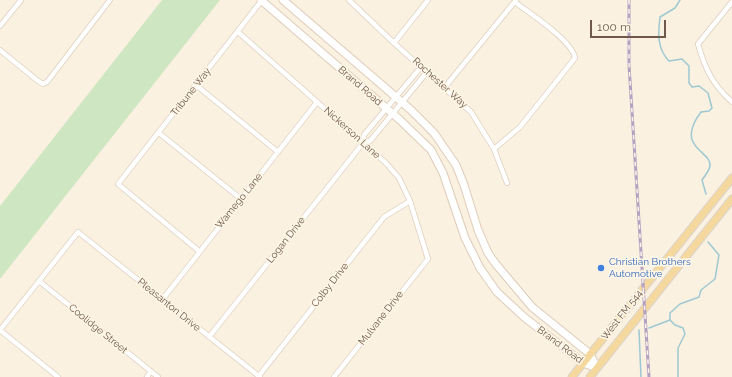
<!DOCTYPE html>
<html>
<head>
<meta charset="utf-8">
<style>
	body { margin:0 }
	#map { position:relative; width:732px; height:377px; overflow:hidden; background:#faf1e0; font-family:Raleway,sans-serif }
	canvas { display:block }
	.scale { position:absolute; left:590px; top:20px; width:76px; height:18px; box-sizing:border-box; border:2px solid #6f594a; border-top:0; padding-left:5px; font-size:12px; line-height:14px; white-space:nowrap; color:#6f594a; -webkit-text-stroke:3px #fdf5e6; paint-order:stroke }
</style>
</head>
<body>
<div id="map">
<canvas width="732" height="377"></canvas>
<div class="scale">100 m</div>
</div>
<script>
const g = document.querySelector('canvas').getContext('2d');
g.lineJoin = 'round';
function paint(path, color) {
  g.fillStyle = color;
  g.fill(path, 'evenodd');
}
function strokePath(path, color, width, dash) {
  g.strokeStyle = color;
  g.lineWidth = width;
  g.lineCap = dash ? 'butt' : 'round';
  g.setLineDash(dash || []);
  g.stroke(path);
}
function drawText(font, color, halo, rows, align = 'center') {
  g.font = font + ' Raleway,sans-serif';
  g.lineWidth = 3.5;
  g.setLineDash([]);
  g.textBaseline = 'middle';
  g.strokeStyle = halo;
  g.fillStyle = color;
  for (const [text, x, y, turn = 0] of rows) {
    g.save();
    g.translate(x, y);
    g.rotate((+turn || 0) * Math.PI / 180);
    g.textAlign = isNaN(turn) ? turn : align;
    if (halo) g.strokeText(text, 0, 0);
    g.fillText(text, 0, 0);
    g.restore();
  }
}
paint(new Path2D(`
	M 162,0 L 220,0 L 0,279 L 0,206 Z`), '#cee6c1');
strokePath(new Path2D(`
	M 680,0 L 675,8 L 660,17 C 658,33 657,49 669,61 L 682,59 L 689,66 L 689,83 L 692,87 L 699,86 L 708,93 L 712,108 L 709,111 L 701,112 C 674,148 712,151 710,166 C 709,171 705,176 702,180 L 706,194
	M 649,328 L 670,320
	M 639,330 L 641,377
	M 678,377 L 678,348 L 685,334 L 683,328 L 675,325 L 670,320 L 670,313 L 680,304 L 699,297 L 701,290 L 715,279 L 719,255 L 708,242`), '#9ec8d2', 1.5);
const minor = new Path2D(`
	M 349,0 L 394,43 L 471,112 L 494,149 L 507,183
	M 732,2 L 698,44 C 705,69 713,85 732,102
	M 0,26 L 21,0
	M 238,32 L 386,163 L 399,178 L 410,201 L 428,259 L 334,377
	M 394,43 L 428,0
	M 0,50 L 38,81 L 43,84 L 47,82 L 110,0
	M 196,85 L 278,152
	M 445,87 L 516,0
	M 159,133 L 241,199
	M 363,143 L 364,135 L 421,67
	M 494,149 L 520,127 L 575,58 C 572,40 530,14 515,2
	M 199,251 L 118,184 L 262,0
	M 39,281 L 158,377
	M 162,300 L 317,102
	M 0,330 L 78,232 L 260,377
	M 0,330 L 58,377
	M 209,337 L 363,143 L 370,141 L 427,72
	M 147,377 L 151,371
	M 258,377 L 384,217 L 410,201`);
const secondary = new Path2D(`
	M 261,0 L 400,120 L 431,150 L 443,173 L 465,238 L 480,268 L 497,292 L 524,317 L 583,363 L 597,368
	M 283,0 L 411,110 L 434,133 L 456,165 L 464,185 L 478,230 L 488,253 L 495,263 L 532,307 L 590,354 L 597,368`);
const primary = new Path2D(`
	M 572,377 L 732,178
	M 590,377 L 732,199`);
strokePath(minor, '#ddcebd', 6);
strokePath(secondary, '#dfccb9', 9);
strokePath(primary, '#dad4d0', 9);
strokePath(minor, '#fff', 4.5);
strokePath(secondary, '#fff', 7);
strokePath(primary, '#f5d89d', 7);
const rail = new Path2D(`
	M 629,0 L 629,65 L 649,377`);
strokePath(rail, '#b4a1c1', 3);
strokePath(rail, '#fdf5e6', 1.5, [4.5]);
for (const [x, y, r, color] of [
	[601,268,4,"#3f7fe0"]
]) {
  const dot = new Path2D();
  dot.arc(x, y, r, 0, 2 * Math.PI);
  g.fillStyle = color;
  g.fill(dot);
  strokePath(dot, '#fdf5e6', 1.5);
}
drawText('10px', '#6f594a', '#fdf5e6', [
	["Rochester Way",440,83,42],
	["Brand Road",360,86,41],
	["Tribune Way",191,92,-52],
	["Nickerson Lane",352,133,42],
	["Wamego Lane",239,201,-51],
	["Logan Drive",286,240,-52],
	["Colby Drive",330,285,-52],
	["Pleasanton Drive",169,305,39],
	["West FM 544",622,315,-52],
	["Mulvane Drive",381,318,-52],
	["Coolidge Street",98,329,39],
	["Brand Road",560,345,37]
]);
drawText('10px', '#366cbe', '#fdf5e6', [
	["Christian Brothers",609,262],
	["Automotive",609,274]
], 'left');
</script>
</body>
</html>
